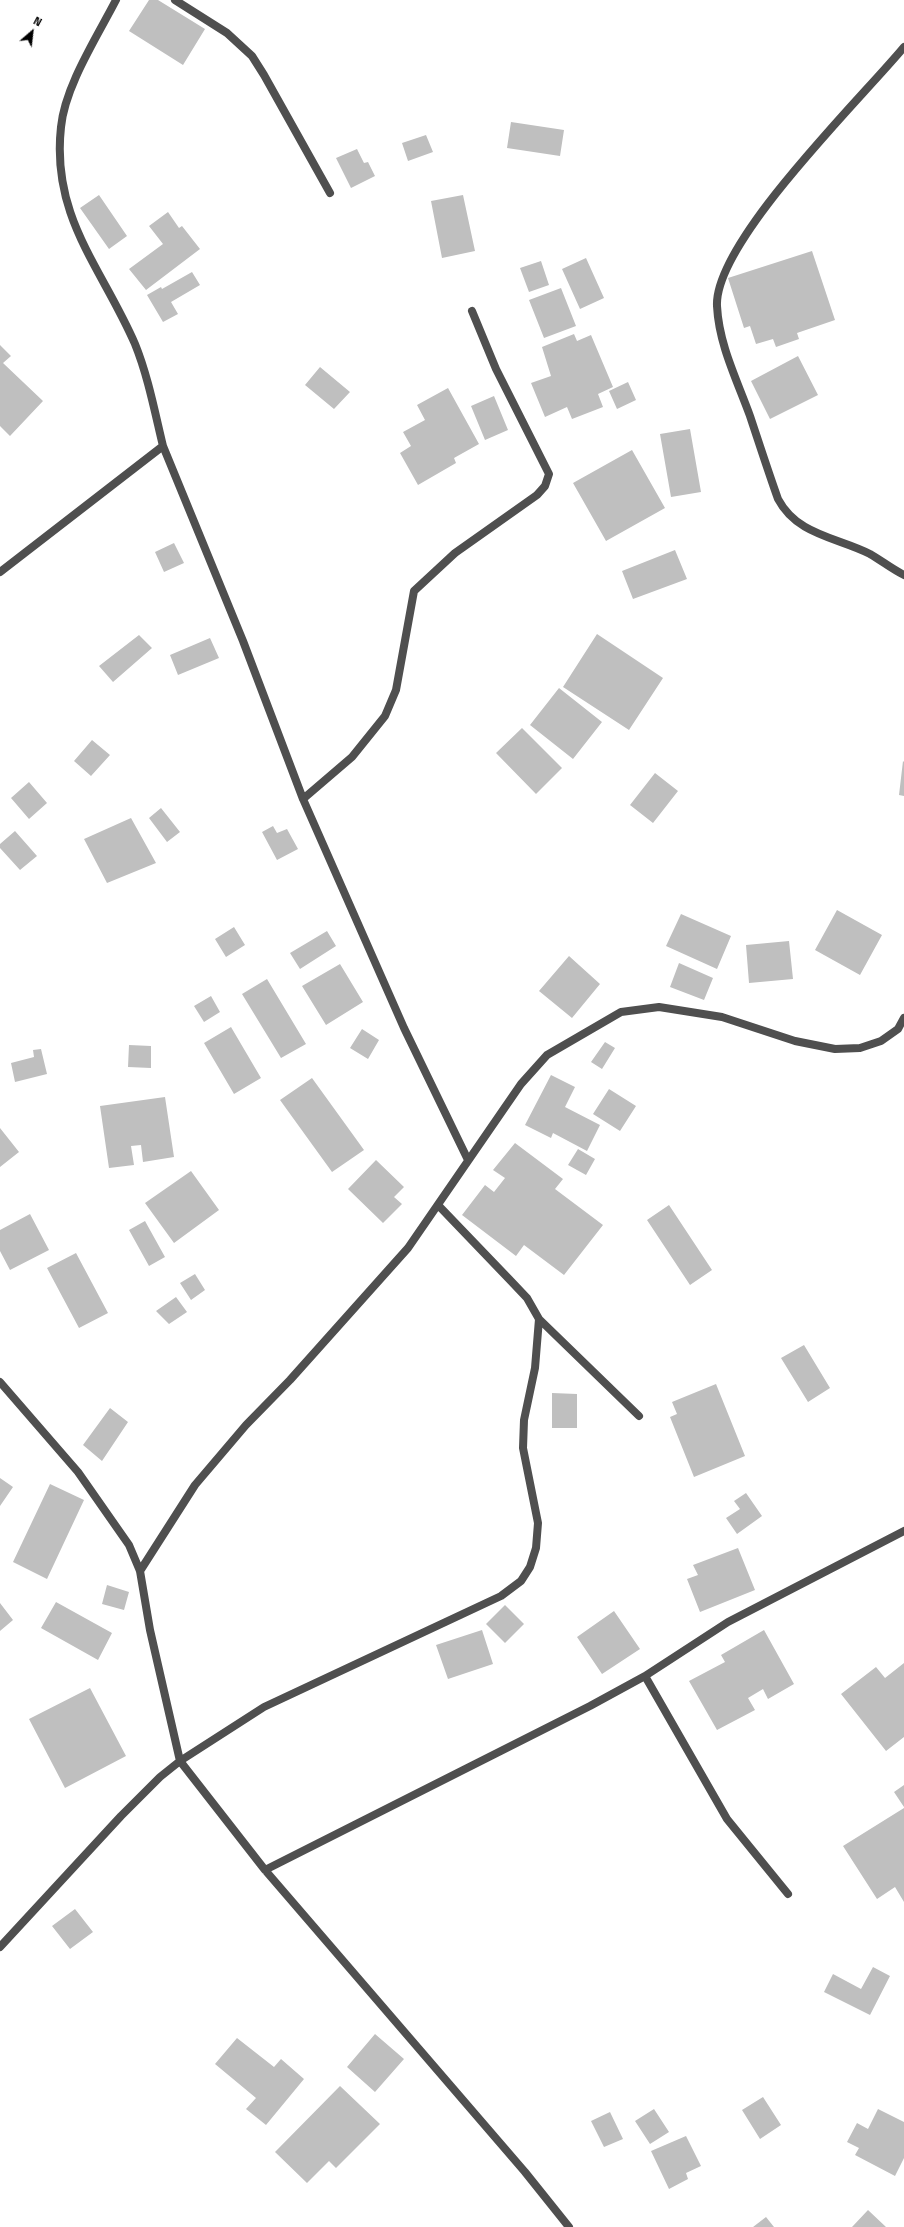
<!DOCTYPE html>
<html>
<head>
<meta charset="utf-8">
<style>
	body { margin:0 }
	#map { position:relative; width:904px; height:2227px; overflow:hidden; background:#fff; font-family:"Titillium Web",sans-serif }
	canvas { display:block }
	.north { position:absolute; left:12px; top:12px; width:40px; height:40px; -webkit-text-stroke:3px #fff; paint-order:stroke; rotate:28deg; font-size:11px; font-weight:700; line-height:16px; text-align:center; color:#000 }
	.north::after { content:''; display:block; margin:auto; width:14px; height:18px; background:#000; clip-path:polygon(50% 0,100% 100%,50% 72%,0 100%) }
</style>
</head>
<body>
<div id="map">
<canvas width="904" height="2227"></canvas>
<div class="north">N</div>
</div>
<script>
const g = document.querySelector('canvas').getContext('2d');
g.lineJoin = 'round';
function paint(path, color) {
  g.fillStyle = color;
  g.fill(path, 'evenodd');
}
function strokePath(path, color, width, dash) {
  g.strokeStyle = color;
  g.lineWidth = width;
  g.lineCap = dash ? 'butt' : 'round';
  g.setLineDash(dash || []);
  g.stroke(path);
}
paint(new Path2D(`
	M 149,0 L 158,0 L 205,29 L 183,65 L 129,31 Z
	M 511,122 L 564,130 L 560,156 L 507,148 Z
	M 426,135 L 433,152 L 408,161 L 402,143 Z
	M 357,149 L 364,163 L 368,162 L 375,176 L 351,188 L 336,158 Z
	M 99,195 L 127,236 L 109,249 L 80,208 Z
	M 463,195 L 475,251 L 442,258 L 431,201 Z
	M 168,212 L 179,228 L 182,226 L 200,249 L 146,290 L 129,269 L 163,244 L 149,226 Z
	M 812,251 L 835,320 L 797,333 L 799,339 L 776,347 L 773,339 L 756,344 L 750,326 L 744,328 L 728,278 Z
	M 586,258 L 604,298 L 580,309 L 562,269 Z
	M 541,261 L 549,285 L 529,292 L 520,268 Z
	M 192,272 L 200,285 L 171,302 L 178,314 L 163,322 L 147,295 L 161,287 L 162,289 Z
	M 561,288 L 576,326 L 544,338 L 529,300 Z
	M 574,334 L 577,341 L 591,335 L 613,387 L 598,394 L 603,407 L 572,419 L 567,407 L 545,417 L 531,383 L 551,376 L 542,347 Z
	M 0,345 L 11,356 L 3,363 L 43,401 L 10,436 L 0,426 Z
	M 798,356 L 818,395 L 770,419 L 751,381 Z
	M 320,367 L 350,392 L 334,409 L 305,385 Z
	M 628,382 L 636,400 L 617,409 L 609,391 Z
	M 448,388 L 479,444 L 454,458 L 456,463 L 418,485 L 400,453 L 411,446 L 403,432 L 425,420 L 417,405 Z
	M 494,396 L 508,430 L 485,440 L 471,406 Z
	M 690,429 L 701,492 L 671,497 L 660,434 Z
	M 632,450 L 665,508 L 606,541 L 573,483 Z
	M 174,543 L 184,563 L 164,572 L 155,552 Z
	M 675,550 L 687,579 L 633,599 L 622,571 Z
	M 597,634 L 663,678 L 629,730 L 563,687 Z
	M 139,635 L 152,648 L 113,682 L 99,666 Z
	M 210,638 L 219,658 L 178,675 L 170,655 Z
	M 559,688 L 602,722 L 573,759 L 530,725 Z
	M 522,728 L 562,768 L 536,794 L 496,753 Z
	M 92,740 L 110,755 L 91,776 L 74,761 Z
	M 903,761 L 904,762 L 904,796 L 899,795 Z
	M 655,773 L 678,791 L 653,823 L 630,805 Z
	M 29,782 L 47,803 L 29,819 L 11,798 Z
	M 161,808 L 180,832 L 167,842 L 149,818 Z
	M 131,818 L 156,863 L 107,883 L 84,839 Z
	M 273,826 L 277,833 L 287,829 L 298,849 L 277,860 L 262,832 Z
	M 15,831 L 37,856 L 20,870 L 0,848 L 0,844 Z
	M 837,910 L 882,935 L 860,975 L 815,950 Z
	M 681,914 L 731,936 L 717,969 L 666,946 Z
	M 234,927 L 245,945 L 226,957 L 215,939 Z
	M 327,931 L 336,946 L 300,969 L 290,953 Z
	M 789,941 L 793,979 L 749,983 L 746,945 Z
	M 569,956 L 600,984 L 572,1018 L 539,991 Z
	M 679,963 L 713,978 L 704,1000 L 670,987 Z
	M 340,964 L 363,1002 L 326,1025 L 302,986 Z
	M 267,979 L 306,1044 L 281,1058 L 242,994 Z
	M 211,996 L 220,1012 L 204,1022 L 194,1006 Z
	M 231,1027 L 261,1078 L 234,1094 L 204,1043 Z
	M 362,1029 L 379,1040 L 368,1059 L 350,1048 Z
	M 605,1042 L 615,1048 L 602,1069 L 591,1062 Z
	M 129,1045 L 151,1046 L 151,1068 L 128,1067 Z
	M 41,1049 L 47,1074 L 15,1082 L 11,1063 L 34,1057 L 33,1050 Z
	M 551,1075 L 575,1087 L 565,1107 L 600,1125 L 587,1151 L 553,1133 L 551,1138 L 525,1125 Z
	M 312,1078 L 364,1150 L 332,1172 L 280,1100 Z
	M 609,1089 L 636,1106 L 620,1131 L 593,1114 Z
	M 165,1097 L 174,1157 L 143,1162 L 141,1145 L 131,1146 L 134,1165 L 109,1168 L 100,1106 Z
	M 0,1128 L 19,1152 L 0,1167 Z
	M 515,1143 L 563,1179 L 555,1189 L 603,1225 L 564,1275 L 524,1245 L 516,1256 L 462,1215 L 485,1185 L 494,1192 L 505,1178 L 493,1170 Z
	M 578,1149 L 595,1159 L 586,1175 L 568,1165 Z
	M 376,1160 L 404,1187 L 394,1197 L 402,1204 L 383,1223 L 348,1189 Z
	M 191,1171 L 219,1210 L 174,1243 L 145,1203 Z
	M 669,1205 L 712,1270 L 690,1285 L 647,1220 Z
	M 30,1214 L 49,1250 L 10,1270 L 0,1251 L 0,1230 Z
	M 145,1221 L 165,1257 L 149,1266 L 129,1230 Z
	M 76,1253 L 108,1313 L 79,1328 L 47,1268 Z
	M 195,1274 L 205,1290 L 191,1300 L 180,1283 Z
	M 176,1297 L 187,1312 L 169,1324 L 156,1311 Z
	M 804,1345 L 830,1388 L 808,1402 L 781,1358 Z
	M 716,1384 L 745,1456 L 694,1477 L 670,1417 L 677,1414 L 672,1402 Z
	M 552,1393 L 577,1394 L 577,1428 L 552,1428 Z
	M 110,1408 L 128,1422 L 102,1461 L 83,1445 Z
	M 0,1478 L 13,1487 L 0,1506 Z
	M 50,1484 L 84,1500 L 47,1579 L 13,1562 Z
	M 746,1493 L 762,1516 L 737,1534 L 726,1518 L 740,1509 L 734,1501 Z
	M 738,1548 L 755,1590 L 700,1612 L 687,1579 L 698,1575 L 693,1565 Z
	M 107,1585 L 129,1592 L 124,1610 L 102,1604 Z
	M 56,1602 L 112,1633 L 98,1660 L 41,1628 Z
	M 0,1603 L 13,1620 L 0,1631 Z
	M 505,1605 L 524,1624 L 505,1643 L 486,1624 Z
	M 614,1611 L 640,1649 L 602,1674 L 577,1637 Z
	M 482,1630 L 493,1664 L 448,1679 L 436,1645 Z
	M 764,1630 L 794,1684 L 768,1699 L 763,1689 L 748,1698 L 755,1710 L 717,1730 L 689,1681 L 725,1662 L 721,1655 Z
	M 904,1663 L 904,1737 L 886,1751 L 841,1694 L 876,1667 L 885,1678 Z
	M 90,1688 L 126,1756 L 65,1788 L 29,1719 Z
	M 904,1785 L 904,1807 L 894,1792 Z
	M 904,1808 L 904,1902 L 895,1887 L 877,1899 L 843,1846 Z
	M 75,1909 L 93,1932 L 70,1949 L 52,1926 Z
	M 873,1967 L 890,1976 L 870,2015 L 824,1992 L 833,1974 L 861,1989 Z
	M 375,2034 L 404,2059 L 375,2092 L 347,2067 Z
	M 237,2038 L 274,2067 L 281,2059 L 304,2079 L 266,2125 L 246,2109 L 256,2098 L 215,2064 Z
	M 340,2086 L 380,2124 L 336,2168 L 329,2161 L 307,2183 L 275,2152 Z
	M 763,2097 L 781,2125 L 760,2139 L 742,2110 Z
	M 654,2109 L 669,2132 L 650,2144 L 635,2121 Z
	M 878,2109 L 904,2122 L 904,2158 L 895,2176 L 855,2155 L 859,2148 L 847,2142 L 857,2123 L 868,2129 Z
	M 610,2112 L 623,2139 L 604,2147 L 591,2121 Z
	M 686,2136 L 701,2166 L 686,2173 L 688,2179 L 669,2189 L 651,2151 Z
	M 868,2210 L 886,2227 L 852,2227 Z
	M 766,2217 L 774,2227 L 753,2227 Z`), '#bfbfbf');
strokePath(new Path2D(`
	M 175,0 L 227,33 L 252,56 L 264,75 L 330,193
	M 904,47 C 861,99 714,242 717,306 C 719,345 737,380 750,416 C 759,443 768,471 778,499 C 797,535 836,537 870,554 C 882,561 892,569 904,575
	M 163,446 L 243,641 L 303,799 L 404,1028 L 468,1160
	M 0,572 L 163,446 C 155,413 148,376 135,344 C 102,268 51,217 61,127 C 65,86 97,37 116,0
	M 303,799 L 352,757 L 385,716 L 396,690 L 414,591 L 455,553 L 537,495 L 545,486 L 549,474 L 496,369 L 472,311
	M 539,1319 L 639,1416
	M 0,1382 L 78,1472 L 129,1545 L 140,1571 L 150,1630 L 180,1761 L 265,1870 L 525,2172 L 569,2227
	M 140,1571 L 195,1485 L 246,1425 L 290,1380 L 408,1248 L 521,1084 L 547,1055 L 621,1012 L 659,1007 L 722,1017 L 795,1041 L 835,1049 L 860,1048 L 881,1041 L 898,1029 L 904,1018
	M 645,1676 L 727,1819 L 788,1894
	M 265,1870 L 590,1706 L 645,1676 L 728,1622 L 904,1531
	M 0,1947 L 121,1816 L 160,1777 L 180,1761 L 264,1707 L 501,1596 L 521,1581 L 530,1567 L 536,1548 L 538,1523 L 523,1448 L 524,1420 L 535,1368 L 539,1319 L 527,1298 L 509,1279 L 438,1205`), '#4f4f4f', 8);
</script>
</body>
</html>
